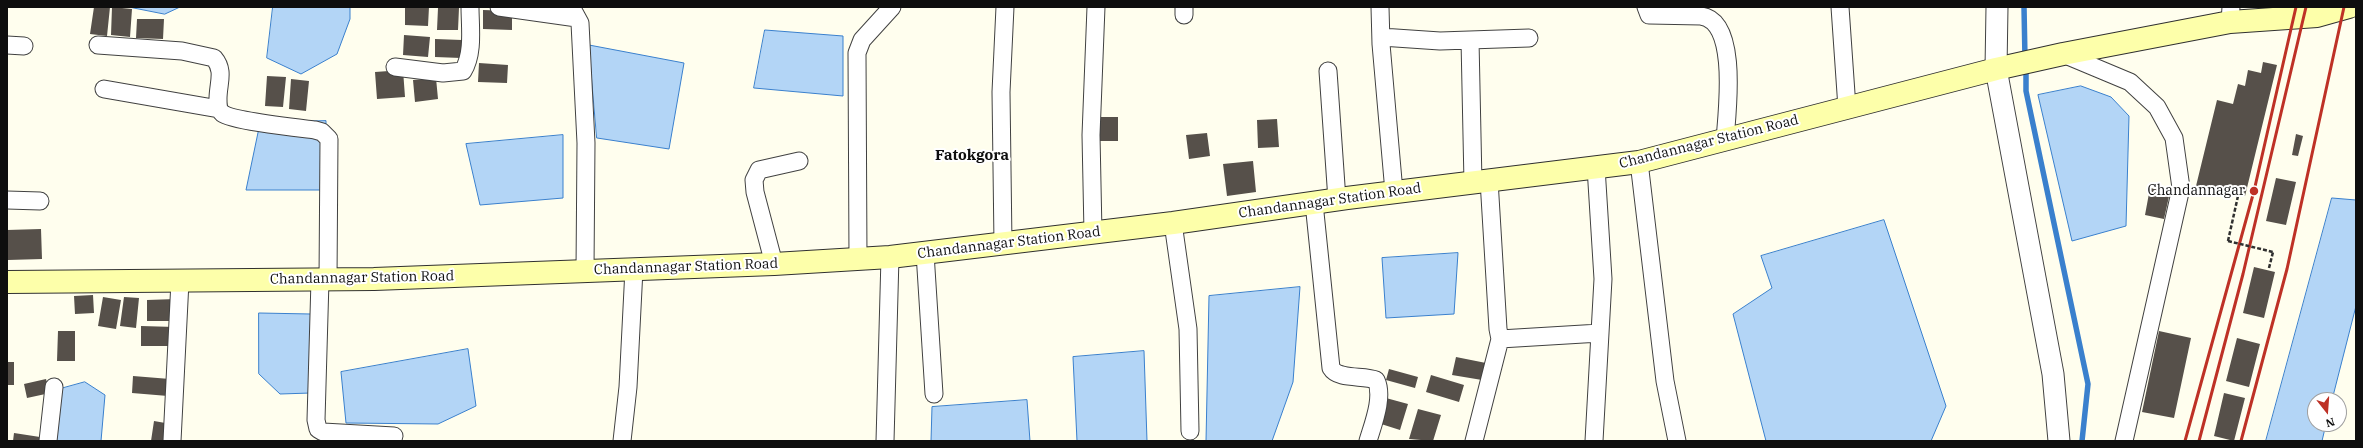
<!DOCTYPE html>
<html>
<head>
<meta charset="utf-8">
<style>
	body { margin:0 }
	#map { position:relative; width:2363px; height:448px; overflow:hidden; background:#fffeee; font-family:"IBM Plex Serif",serif }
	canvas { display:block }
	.frame { position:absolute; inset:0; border:8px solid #0e0e0e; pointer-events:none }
	.north { position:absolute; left:2307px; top:392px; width:40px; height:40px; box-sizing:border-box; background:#fff; border:1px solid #9f9f9f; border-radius:50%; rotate:163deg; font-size:11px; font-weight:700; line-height:16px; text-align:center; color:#0e0e0e }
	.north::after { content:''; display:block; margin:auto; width:14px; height:18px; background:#be3126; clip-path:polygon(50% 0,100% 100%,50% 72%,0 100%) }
</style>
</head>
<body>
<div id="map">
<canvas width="2363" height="448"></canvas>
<div class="frame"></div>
<div class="north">N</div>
</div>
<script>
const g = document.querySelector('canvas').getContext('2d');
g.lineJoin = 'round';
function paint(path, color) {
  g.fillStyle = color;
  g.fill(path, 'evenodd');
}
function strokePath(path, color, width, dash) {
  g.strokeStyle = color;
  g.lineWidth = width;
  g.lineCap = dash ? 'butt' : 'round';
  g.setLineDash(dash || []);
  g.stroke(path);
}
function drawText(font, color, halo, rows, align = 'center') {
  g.font = font + ' "IBM Plex Serif",serif';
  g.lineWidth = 4;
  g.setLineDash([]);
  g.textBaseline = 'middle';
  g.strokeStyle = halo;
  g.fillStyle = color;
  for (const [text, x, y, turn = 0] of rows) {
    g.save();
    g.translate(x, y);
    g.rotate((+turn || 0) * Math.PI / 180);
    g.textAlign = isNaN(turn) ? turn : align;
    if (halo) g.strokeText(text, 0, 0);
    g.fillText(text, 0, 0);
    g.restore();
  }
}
const water = new Path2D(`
	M 129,7 L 180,7 L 165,14 Z
	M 273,7 L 350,7 L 350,19 L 337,54 L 301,74 L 267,58 Z
	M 765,30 L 843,36 L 843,96 L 754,88 Z
	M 589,45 L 684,63 L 669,149 L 597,138 Z
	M 2081,86 L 2111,97 L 2129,116 L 2126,226 L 2072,241 L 2038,95 Z
	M 326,121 L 325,190 L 246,190 L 260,123 Z
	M 563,135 L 563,198 L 480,205 L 466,144 Z
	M 2332,198 L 2356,200 L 2356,306 L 2332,400 L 2315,400 L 2315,424 L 2326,424 L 2322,441 L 2266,441 Z
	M 1884,220 L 1946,406 L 1931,441 L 1766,441 L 1733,314 L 1772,288 L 1761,256 Z
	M 1458,253 L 1454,314 L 1386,318 L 1382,258 Z
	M 1300,287 L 1293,382 L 1272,441 L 1206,441 L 1209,296 Z
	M 259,313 L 311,314 L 311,393 L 280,394 L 259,374 Z
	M 468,349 L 476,406 L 438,424 L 346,423 L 341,372 Z
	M 1144,351 L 1147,441 L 1077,441 L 1073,357 Z
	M 85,382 L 105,395 L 101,441 L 54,441 L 60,389 Z
	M 1027,400 L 1030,441 L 931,441 L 932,407 Z`);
paint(water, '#b3d5f6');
strokePath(water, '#3a80cd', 1);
strokePath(new Path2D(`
	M 2024,7 L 2025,59
	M 2026,67 L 2026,91 L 2088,384 L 2082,441`), '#3a80cd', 5.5);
paint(new Path2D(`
	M 94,7 L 110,7 L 107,36 L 90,34 Z
	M 112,7 L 132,9 L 130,37 L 111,35 Z
	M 405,7 L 429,7 L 428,26 L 405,25 Z
	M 438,8 L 459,8 L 458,30 L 437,30 Z
	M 483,10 L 512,11 L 512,30 L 483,29 Z
	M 137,19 L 164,19 L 163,39 L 136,38 Z
	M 404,35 L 430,37 L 428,57 L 403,55 Z
	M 435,39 L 462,40 L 461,58 L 435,57 Z
	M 2263,62 L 2277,65 L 2245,196 L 2196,186 L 2217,100 L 2233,104 L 2238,84 L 2245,86 L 2248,70 L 2261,73 Z
	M 479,63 L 508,65 L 507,83 L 478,82 Z
	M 403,70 L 405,97 L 377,99 L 375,72 Z
	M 267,76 L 286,77 L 283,107 L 265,106 Z
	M 436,78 L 438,99 L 415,102 L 413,80 Z
	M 291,79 L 309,81 L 306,111 L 289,109 Z
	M 1099,117 L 1118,117 L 1118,141 L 1098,141 Z
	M 1277,119 L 1279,147 L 1258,148 L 1257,120 Z
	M 1207,133 L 1210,156 L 1189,159 L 1186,135 Z
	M 2296,134 L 2303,136 L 2298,156 L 2292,155 Z
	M 1253,161 L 1256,192 L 1227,196 L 1223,164 Z
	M 2276,178 L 2296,182 L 2286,225 L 2266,221 Z
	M 2150,188 L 2170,192 L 2164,219 L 2145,215 Z
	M 41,229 L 42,259 L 8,260 L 7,230 Z
	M 2254,267 L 2275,272 L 2264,318 L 2243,313 Z
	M 93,295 L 94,313 L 75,314 L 74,296 Z
	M 103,297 L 121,300 L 116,329 L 98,326 Z
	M 124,297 L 139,298 L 136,328 L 120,326 Z
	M 176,299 L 176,321 L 147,321 L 147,300 Z
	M 141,326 L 175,327 L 175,346 L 141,346 Z
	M 58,331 L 75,331 L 75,361 L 57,361 Z
	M 2159,331 L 2191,338 L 2174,418 L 2142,412 Z
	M 2237,338 L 2260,344 L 2249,387 L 2226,381 Z
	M 1456,357 L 1491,364 L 1488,381 L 1452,375 Z
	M 7,362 L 14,362 L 14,385 L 7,385 Z
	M 1389,369 L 1418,377 L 1415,388 L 1386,380 Z
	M 1431,375 L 1464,385 L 1459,402 L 1426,392 Z
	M 133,376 L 170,379 L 168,396 L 132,393 Z
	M 46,379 L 50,393 L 27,398 L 24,384 Z
	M 2224,393 L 2245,398 L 2234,441 L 2214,436 Z
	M 1386,398 L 1408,404 L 1400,430 L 1378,423 Z
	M 1418,409 L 1441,415 L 1433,441 L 1409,439 Z
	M 154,421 L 171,424 L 169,441 L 151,441 Z
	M 14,433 L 40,437 L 39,441 L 13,441 Z`), '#56504a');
const minor = new Path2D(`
	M 499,7 L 577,18
	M 564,7 L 574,12 L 580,23 L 586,143 L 585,270
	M 1184,7 L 1184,15
	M 1380,7 L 1381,44 L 1394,192
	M 1646,7 L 1649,15 L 1701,16 C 1739,21 1727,112 1725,140
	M 1840,7 L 1847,108
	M 2230,22 L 2231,7
	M 1381,37 L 1440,41 L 1529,38
	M 1470,40 L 1473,183
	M 7,45 L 24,46
	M 98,45 L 182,51 L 214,58 C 225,71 218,83 218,99 C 218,103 218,110 222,113 C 232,121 299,128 315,130 L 322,132 L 329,139 L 328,280
	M 2063,54 L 2130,82 L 2157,107 L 2174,138 L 2181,188 L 2124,441
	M 395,67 L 443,73 L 463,71 C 474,53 470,27 470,7
	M 1328,71 L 1337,200
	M 104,89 L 219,109
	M 1639,162 L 1665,381 L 1677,441
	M 1489,180 L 1498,329 L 1500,339
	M 7,200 L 40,201
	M 1314,203 L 1331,368 C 1338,380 1364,375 1376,380 C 1384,397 1373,424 1368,441
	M 1173,223 L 1188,329 L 1190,431
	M 1093,233 L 1091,135 L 1096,7
	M 1003,244 L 1001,92 L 1005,7
	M 925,253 L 934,394
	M 858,259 L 857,53 L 862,40 L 892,7
	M 774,264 L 755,192 L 754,180 L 759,170 L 799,161
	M 320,280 L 316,420 L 318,429 L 323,432 L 394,436
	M 48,441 L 54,387
	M 172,441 L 180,281
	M 622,441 L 628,387 L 634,269
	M 885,441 L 890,257
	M 1474,441 L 1500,339 L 1600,333
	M 1594,441 L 1603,279 L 1596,167`);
const tertiary = new Path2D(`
	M 1997,7 L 1996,69 L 2053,374 L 2059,441`);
const secondary = new Path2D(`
	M 7,282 L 374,279 L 774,264 L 890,257 L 1173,223 L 1347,198 L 1639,162 L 1996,69 L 2063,54 L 2230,22 L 2317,16 L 2349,7`);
strokePath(minor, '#414141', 19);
strokePath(tertiary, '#414141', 23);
strokePath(secondary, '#303030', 24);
strokePath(new Path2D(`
	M 2228,241 L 2238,196
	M 2269,268 L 2273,252`), '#303030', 2.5, [4, 2]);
strokePath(minor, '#fff', 17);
strokePath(tertiary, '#fff', 21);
strokePath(secondary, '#fdffaa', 22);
strokePath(new Path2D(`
	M 2185,441 L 2254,191 L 2296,7
	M 2199,441 L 2243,274 L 2306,7
	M 2241,441 L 2287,269 L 2344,7`), '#be3126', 3);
strokePath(new Path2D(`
	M 2228,241 L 2273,252`), '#303030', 2.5, [4, 2]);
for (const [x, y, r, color] of [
	[2254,191,5,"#be3126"]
]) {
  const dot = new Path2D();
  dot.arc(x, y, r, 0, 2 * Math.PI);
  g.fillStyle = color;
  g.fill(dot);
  strokePath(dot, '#fff', 1.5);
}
drawText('14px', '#0e0e0e', '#fff', [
	["Chandannagar Station Road",1709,142,-14],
	["Chandannagar Station Road",1330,201,-8],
	["Chandannagar Station Road",1009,243,-7],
	["Chandannagar Station Road",686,267,-2],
	["Chandannagar Station Road",362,278,-1]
]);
drawText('14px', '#0e0e0e', '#fff', [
	["Chandannagar",2245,191]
], 'right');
drawText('bold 15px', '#0e0e0e', '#fff', [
	["Fatokgora",972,156]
]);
</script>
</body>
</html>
